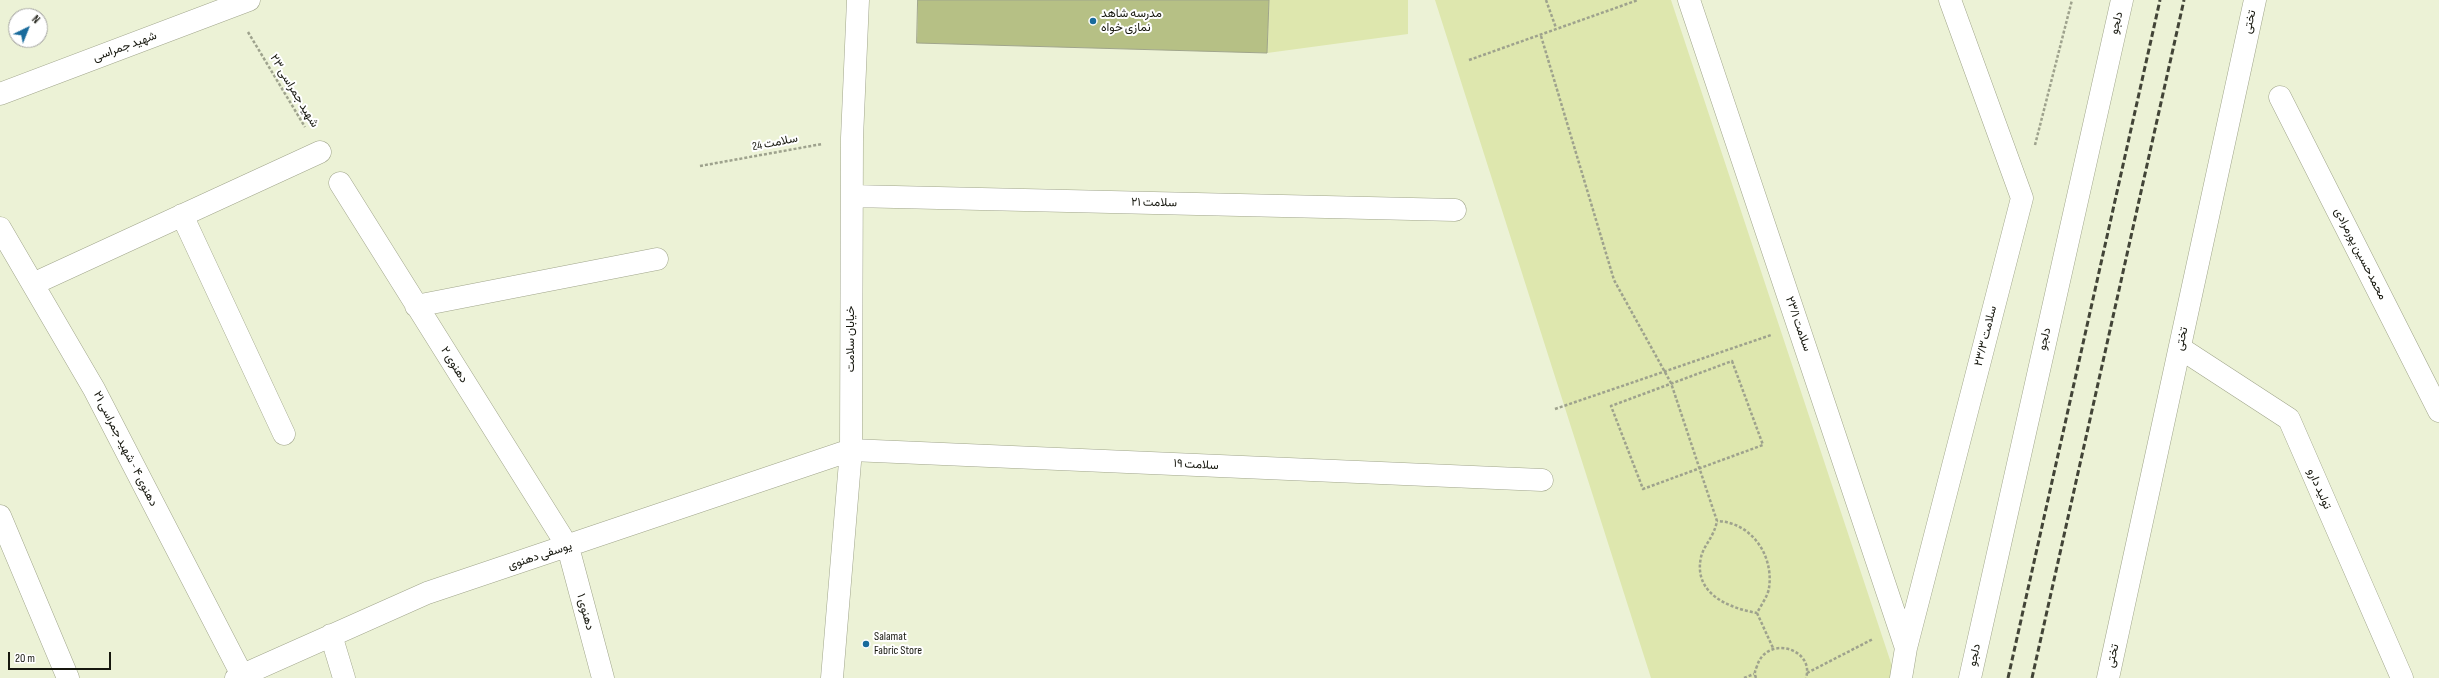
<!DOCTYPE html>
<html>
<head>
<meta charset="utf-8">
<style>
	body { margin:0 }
	#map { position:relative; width:2439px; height:678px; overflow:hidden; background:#ecf2d6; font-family:"Sofia Sans Condensed",sans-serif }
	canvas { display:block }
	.north { position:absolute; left:8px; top:8px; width:40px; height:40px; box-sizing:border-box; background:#fff; border:1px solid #a2a29f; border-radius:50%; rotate:43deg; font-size:11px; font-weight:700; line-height:16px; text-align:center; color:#16170e }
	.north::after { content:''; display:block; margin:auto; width:14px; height:18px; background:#196b9c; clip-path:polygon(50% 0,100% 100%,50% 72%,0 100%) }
	.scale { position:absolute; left:8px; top:652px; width:103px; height:18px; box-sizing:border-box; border:2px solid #16170e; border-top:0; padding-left:5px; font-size:12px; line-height:14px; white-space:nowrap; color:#16170e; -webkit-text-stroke:3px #fff; paint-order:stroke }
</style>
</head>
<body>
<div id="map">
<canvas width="2439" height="678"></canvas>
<div class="north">N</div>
<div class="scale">20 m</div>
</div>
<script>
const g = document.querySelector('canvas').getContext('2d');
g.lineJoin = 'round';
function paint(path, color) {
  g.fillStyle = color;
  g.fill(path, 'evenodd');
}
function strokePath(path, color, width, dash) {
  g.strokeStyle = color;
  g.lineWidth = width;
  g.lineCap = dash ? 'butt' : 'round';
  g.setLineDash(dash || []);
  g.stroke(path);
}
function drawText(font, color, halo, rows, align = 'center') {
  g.font = font + ' "Sofia Sans Condensed",Vazirmatn,sans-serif';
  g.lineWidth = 4;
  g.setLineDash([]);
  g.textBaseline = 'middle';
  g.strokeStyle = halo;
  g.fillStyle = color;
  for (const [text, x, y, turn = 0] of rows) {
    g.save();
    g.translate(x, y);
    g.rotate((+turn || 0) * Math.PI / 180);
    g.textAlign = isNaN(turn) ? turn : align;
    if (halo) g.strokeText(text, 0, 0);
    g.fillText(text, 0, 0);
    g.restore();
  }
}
paint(new Path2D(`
	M 1269,0 L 1408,0 L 1408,34 L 1267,53 Z
	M 1435,0 L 1671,0 L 1896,678 L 1651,678 Z`), '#dee7ae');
const building = new Path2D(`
	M 918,0 L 1269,0 L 1267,53 L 917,43 Z`);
paint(building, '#b6c085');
strokePath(building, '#a0a58b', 1);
const minor = new Path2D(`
	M 1689,0 L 1906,648
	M 0,94 L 249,0
	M 2280,97 L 2439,411
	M 340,183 L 568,547 L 603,678
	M 852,196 L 1455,210
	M 182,215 L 284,434
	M 0,228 L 94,389 L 242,675
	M 33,284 L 320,152
	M 416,306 L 657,259
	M 2180,348 L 2289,419 L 2402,678
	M 0,516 L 68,678
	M 331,635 L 344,678
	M 236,678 L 427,593 L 851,450 L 1542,480
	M 832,678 L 851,450 L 852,138 L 858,0
	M 1901,678 L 1906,648 L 2022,198 L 1950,0
	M 1970,678 L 2122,0
	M 2108,678 L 2255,0`);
strokePath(minor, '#a0a58b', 23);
strokePath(new Path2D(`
	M 1546,0 L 1556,28
	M 248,32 L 305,127
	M 1541,36 L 1614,280 L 1671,383 L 1717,521 C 1714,537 1704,545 1701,557 C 1693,594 1729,608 1757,613 C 1761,605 1768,596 1769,588 C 1774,555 1751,522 1717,521
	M 1469,60 L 1638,0
	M 2035,145 L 2072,0
	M 700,166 L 822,144
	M 1732,361 L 1763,445 L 1643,489 L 1611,406 Z
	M 1555,409 L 1771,335
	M 1757,613 L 1773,648
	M 1807,673 L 1873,639
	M 1744,678 L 1754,674
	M 1756,678 C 1754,673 1755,671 1757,666 C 1767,634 1815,649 1806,678`), '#9ea28d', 2.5, [3, 2]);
strokePath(minor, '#fff', 22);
strokePath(new Path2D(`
	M 2008,678 L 2160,0
	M 2032,678 L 2184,0`), '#424437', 3, [6, 3]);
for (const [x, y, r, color] of [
	[1093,21,4,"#196b9c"],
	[866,644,4,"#196b9c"]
]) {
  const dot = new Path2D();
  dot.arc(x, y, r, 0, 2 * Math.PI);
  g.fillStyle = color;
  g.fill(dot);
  strokePath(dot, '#fff', 1.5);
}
drawText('12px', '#16170e', '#fff', [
	["مدرسه شاهد",1101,14],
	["نمازی خواه",1101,28],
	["Salamat",874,637],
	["Fabric Store",874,651]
], 'left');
drawText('12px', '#16170e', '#fff', [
	["تختی",2250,22,-78],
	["دلجو",2117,23,-77],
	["شهید جمراسی",125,47,-20],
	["شهید جمراسی ۲۳",294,91,59],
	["سلامت 24",775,143,-11],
	["سلامت ۲۱",1154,203,1],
	["محمدحسین پورمرادی",2360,254,63],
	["سلامت ۲۳/۱",1798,324,71],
	["سلامت ۲۳/۳",1986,336,-76],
	["خیابان سلامت",851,339,-90],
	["دلجو",2045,339,-77],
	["تختی",2182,339,-78],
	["دهنوی ۲",454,365,58],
	["دهنوی ۴ - شهید جمراسی ۲۱",125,449,63],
	["سلامت ۱۹",1196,465,3],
	["تولید دارو",2319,489,66],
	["یوسفی دهنوی",540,556,-18],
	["دهنوی ۱",585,612,75],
	["دلجو",1975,655,-78],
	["تختی",2113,656,-78]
]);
</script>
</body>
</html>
